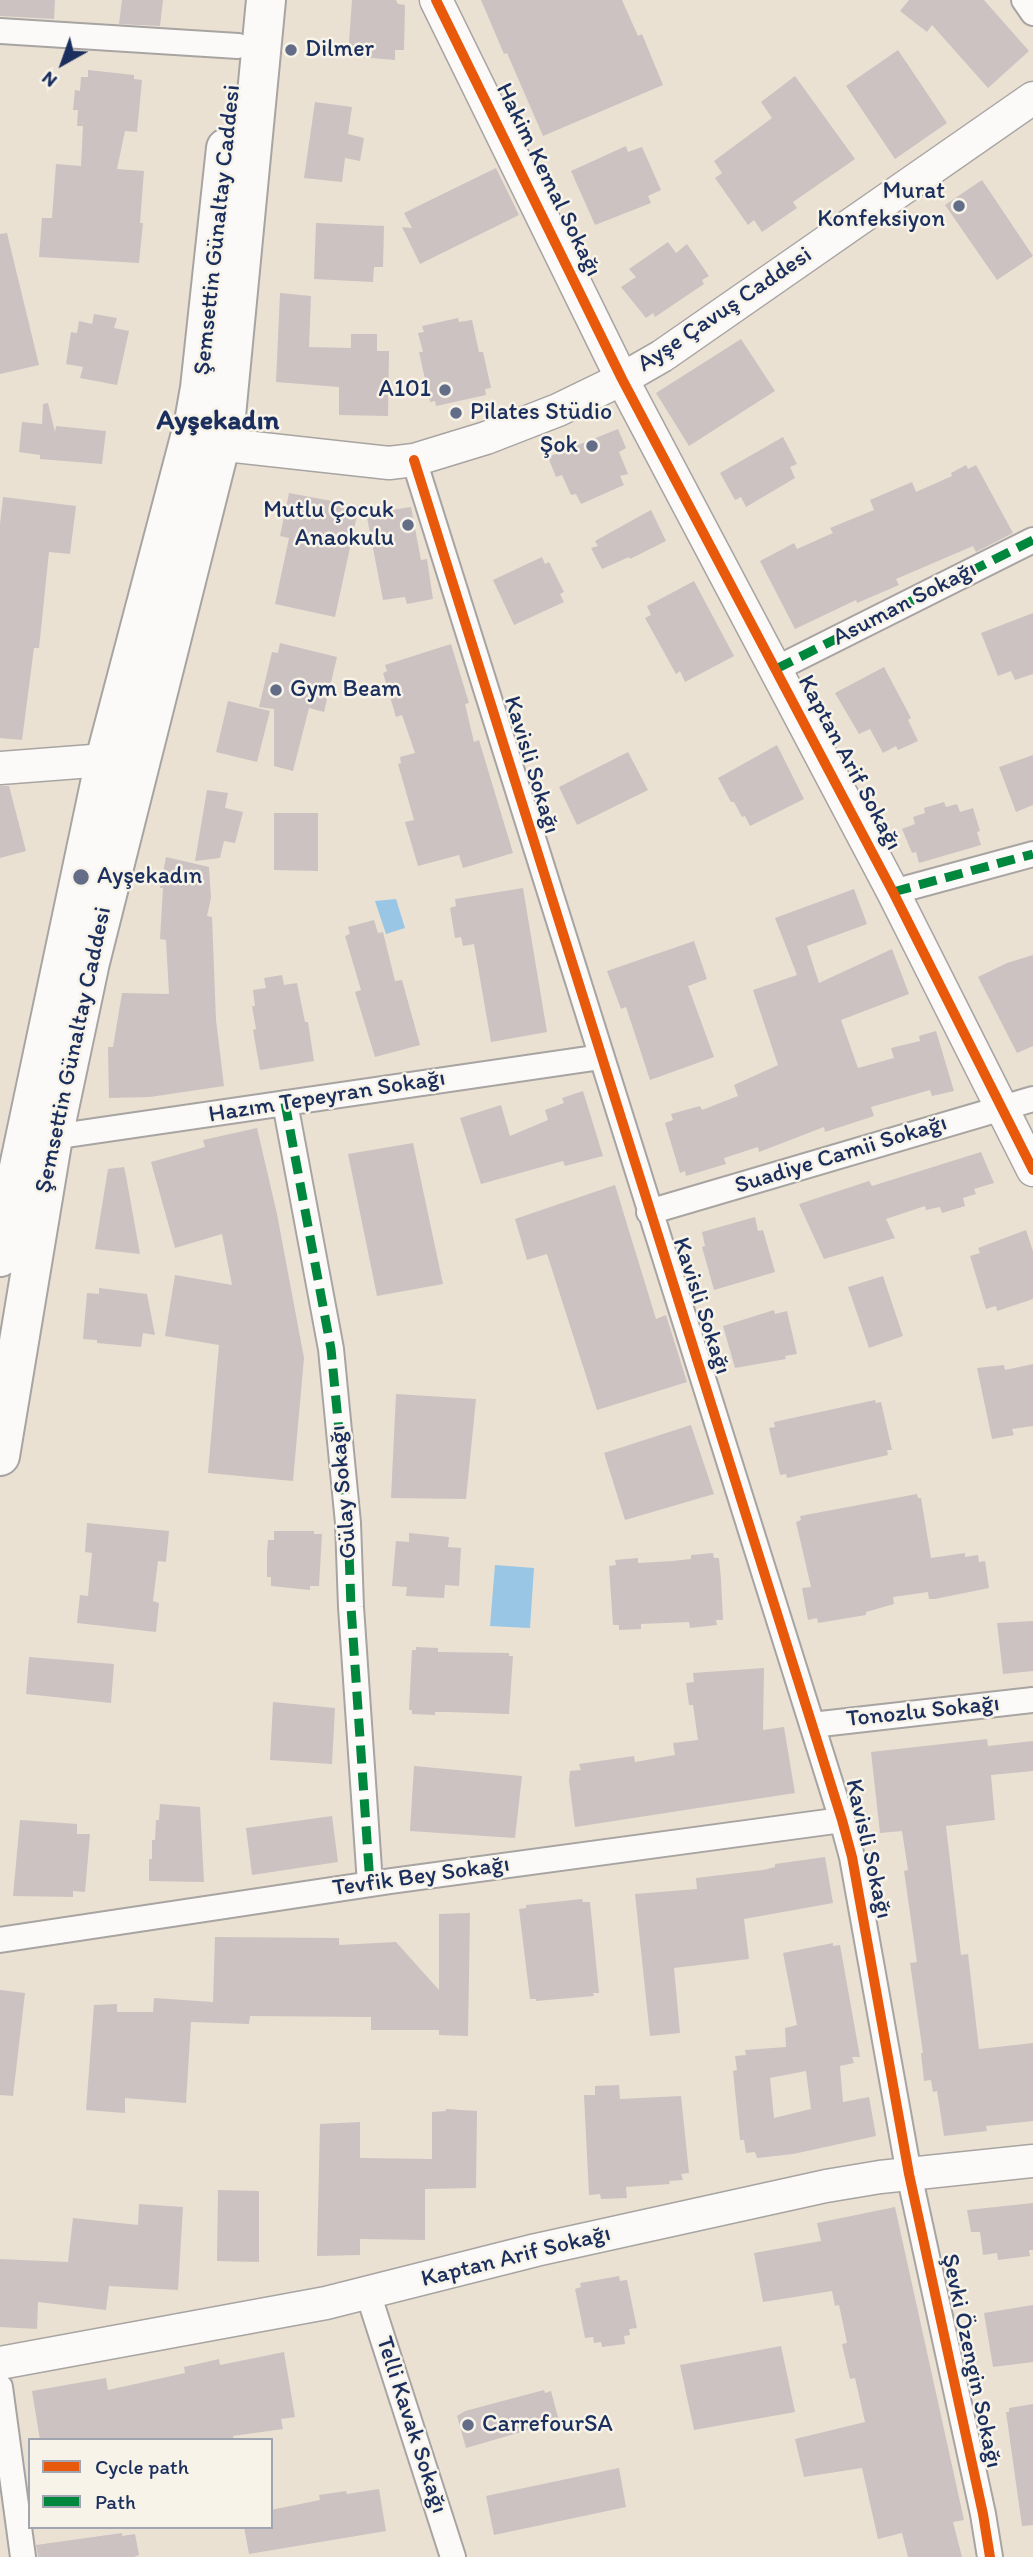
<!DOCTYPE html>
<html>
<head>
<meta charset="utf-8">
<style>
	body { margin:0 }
	#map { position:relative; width:1033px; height:2557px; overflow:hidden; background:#eae1d3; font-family:Itim,sans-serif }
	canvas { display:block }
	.legend { position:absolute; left:28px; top:2438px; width:245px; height:91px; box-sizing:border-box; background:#f7f3e8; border:2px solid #9fa5b1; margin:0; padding:9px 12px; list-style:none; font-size:21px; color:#1b2f5e }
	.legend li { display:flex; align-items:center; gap:14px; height:35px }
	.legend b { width:35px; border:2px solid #9fa5b1 }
	.north { position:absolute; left:28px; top:28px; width:70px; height:70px; -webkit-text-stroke:5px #f7f3e8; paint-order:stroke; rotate:220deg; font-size:19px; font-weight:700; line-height:28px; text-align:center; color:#1b2f5e }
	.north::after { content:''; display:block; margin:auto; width:24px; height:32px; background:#1b2f5e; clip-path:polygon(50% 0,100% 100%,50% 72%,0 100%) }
</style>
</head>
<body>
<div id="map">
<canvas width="1033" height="2557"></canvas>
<ul class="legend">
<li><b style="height:9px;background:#e8590c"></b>Cycle path</li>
<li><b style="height:9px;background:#00873e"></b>Path</li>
</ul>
<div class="north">N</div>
</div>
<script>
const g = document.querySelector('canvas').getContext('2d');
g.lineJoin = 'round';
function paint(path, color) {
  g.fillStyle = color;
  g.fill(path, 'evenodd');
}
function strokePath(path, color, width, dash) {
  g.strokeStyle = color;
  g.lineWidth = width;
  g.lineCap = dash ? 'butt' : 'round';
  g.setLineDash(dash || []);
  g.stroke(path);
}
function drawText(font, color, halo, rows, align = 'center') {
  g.font = font + ' Itim,sans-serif';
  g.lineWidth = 5;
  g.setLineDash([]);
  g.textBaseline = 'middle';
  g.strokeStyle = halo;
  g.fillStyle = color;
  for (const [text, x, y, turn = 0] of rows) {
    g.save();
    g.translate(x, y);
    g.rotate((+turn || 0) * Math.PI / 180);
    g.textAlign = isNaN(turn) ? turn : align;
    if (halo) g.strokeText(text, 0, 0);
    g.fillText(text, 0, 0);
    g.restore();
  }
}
paint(new Path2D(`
	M 396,899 L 405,928 L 386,934 L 375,901 Z
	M 495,1565 L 534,1568 L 530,1628 L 490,1626 Z`), '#9ac6e6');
paint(new Path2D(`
	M 0,0 L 55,0 L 54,19 L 0,16 Z
	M 122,0 L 163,0 L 160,26 L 119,24 Z
	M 352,0 L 396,0 L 398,4 L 405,5 L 404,50 L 395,50 L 395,60 L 348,56 Z
	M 481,0 L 622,0 L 638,36 L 642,34 L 663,85 L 543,136 L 507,53 L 504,54 Z
	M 909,0 L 984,0 L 1029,51 L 988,88 L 932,25 L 927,32 L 900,11 Z
	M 898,50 L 947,123 L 895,159 L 846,86 Z
	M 88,70 L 134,75 L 134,79 L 142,80 L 137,132 L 125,131 L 117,169 L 144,171 L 140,223 L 143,223 L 139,263 L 39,257 L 42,218 L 52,218 L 56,164 L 81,166 L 83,126 L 77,126 L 78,110 L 73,110 L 75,90 L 80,91 L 81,77 L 88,77 Z
	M 795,76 L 855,159 L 793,202 L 797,208 L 762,232 L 754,220 L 748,225 L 715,178 L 722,173 L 714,161 L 772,118 L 761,102 Z
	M 315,102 L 352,107 L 348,134 L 364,138 L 360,161 L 345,158 L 342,182 L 304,178 Z
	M 626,146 L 628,152 L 642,147 L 661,190 L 648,196 L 651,203 L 595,225 L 571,171 Z
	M 496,168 L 519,215 L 420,264 L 402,227 L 412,228 L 404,213 Z
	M 982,180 L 1033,256 L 997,280 L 945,205 Z
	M 316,223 L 384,226 L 383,267 L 374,267 L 373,282 L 314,279 Z
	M 7,233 L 39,365 L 0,374 L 0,234 Z
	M 668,242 L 676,253 L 687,244 L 709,276 L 702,280 L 704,284 L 655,317 L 653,313 L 646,318 L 621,287 L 636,277 L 629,269 Z
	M 280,293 L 311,296 L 309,347 L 351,348 L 351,334 L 377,334 L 377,351 L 389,351 L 388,416 L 339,415 L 339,387 L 276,382 Z
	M 94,314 L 117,318 L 114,328 L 129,331 L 117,385 L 80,378 L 83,367 L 66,364 L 71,332 L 77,333 L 79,321 L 92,324 Z
	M 458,318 L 459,322 L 472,320 L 479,352 L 483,352 L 491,388 L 485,389 L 486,395 L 436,406 L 435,401 L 430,402 L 419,352 L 423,352 L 418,333 L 424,332 L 422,326 Z
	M 741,339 L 775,391 L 689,446 L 656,393 Z
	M 48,403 L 55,432 L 56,426 L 106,431 L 102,464 L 40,459 L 40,455 L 19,452 L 22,422 L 42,424 L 43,404 Z
	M 618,429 L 626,448 L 619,452 L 628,474 L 620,476 L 624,485 L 581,504 L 576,494 L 571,495 L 562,475 L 556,477 L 548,457 Z
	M 783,437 L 797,464 L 790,467 L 795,478 L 746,507 L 741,497 L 735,500 L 720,473 Z
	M 966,465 L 968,469 L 976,465 L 1013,533 L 976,552 L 973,546 L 896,579 L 899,585 L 857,603 L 856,600 L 795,629 L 760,561 L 794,543 L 797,549 L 833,533 L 830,528 L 874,510 L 870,500 L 912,482 L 916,492 L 952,476 L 951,473 Z
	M 289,493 L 359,506 L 335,617 L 275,604 L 289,538 L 280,536 Z
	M 3,497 L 76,506 L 70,554 L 49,552 L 39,648 L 34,648 L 22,740 L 0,738 L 0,524 Z
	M 365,507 L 385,511 L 411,507 L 421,560 L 427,559 L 433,599 L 407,604 L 405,597 L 383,600 Z
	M 651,510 L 666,541 L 630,559 L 629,557 L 602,569 L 591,548 L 598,546 L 595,541 Z
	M 542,557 L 545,564 L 549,562 L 564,592 L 560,594 L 564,602 L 514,625 L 493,580 Z
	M 694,581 L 734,656 L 685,682 L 680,671 L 676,674 L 645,618 L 651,615 L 647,606 Z
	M 1033,613 L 1033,674 L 1015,680 L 1011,671 L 998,676 L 981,633 Z
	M 280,643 L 337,657 L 324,712 L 309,708 L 293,771 L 274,766 L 274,709 L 259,707 L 272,652 L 278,653 Z
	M 451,644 L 469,703 L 465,704 L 474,742 L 479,740 L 513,853 L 463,868 L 459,855 L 418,866 L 405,822 L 414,820 L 398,764 L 401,763 L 400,757 L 415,753 L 402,715 L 396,717 L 383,673 L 387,671 L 385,665 Z
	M 884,667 L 911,718 L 908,720 L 918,741 L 898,750 L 896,746 L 883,753 L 870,729 L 859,734 L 835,693 Z
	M 228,701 L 270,711 L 257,762 L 216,752 Z
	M 777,745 L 804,799 L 750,826 L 745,816 L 742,817 L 734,802 L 731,802 L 718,778 Z
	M 628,752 L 648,790 L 577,825 L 559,787 Z
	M 1033,755 L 1033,805 L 1016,812 L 999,767 Z
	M 0,786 L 9,786 L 26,851 L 0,858 Z
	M 207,790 L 228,793 L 225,808 L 243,812 L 235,843 L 224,841 L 220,858 L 195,861 Z
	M 944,802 L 946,807 L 957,804 L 960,812 L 973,808 L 980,831 L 977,832 L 981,845 L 919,863 L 916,852 L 912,853 L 902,829 L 915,824 L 913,817 L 925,813 L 924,808 Z
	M 274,813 L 318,813 L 318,871 L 274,870 Z
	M 166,857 L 209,867 L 211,898 L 207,916 L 212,917 L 216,1020 L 224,1086 L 150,1097 L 109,1098 L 108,1047 L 113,1047 L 122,993 L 169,994 L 166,940 L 160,939 L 163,888 L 160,888 Z
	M 523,888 L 547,1032 L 491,1042 L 474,944 L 463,946 L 461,937 L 455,938 L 450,908 L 456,906 L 455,899 Z
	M 854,889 L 867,924 L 807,946 L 819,983 L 892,949 L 909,994 L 841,1020 L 858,1068 L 894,1058 L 891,1048 L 920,1041 L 919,1036 L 936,1031 L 954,1091 L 932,1096 L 930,1090 L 871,1107 L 874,1116 L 825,1132 L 824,1127 L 759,1152 L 758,1147 L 724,1158 L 726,1164 L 686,1176 L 685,1171 L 680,1173 L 665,1123 L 673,1120 L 671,1114 L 700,1106 L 702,1110 L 738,1096 L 734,1085 L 778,1065 L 753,990 L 797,975 L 775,918 Z
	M 374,920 L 378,933 L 383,932 L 395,981 L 402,980 L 420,1045 L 375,1057 L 355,992 L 361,990 L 345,936 L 350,934 L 348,927 Z
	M 694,941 L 707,979 L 688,986 L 714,1057 L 650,1080 L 626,1007 L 621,1009 L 607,971 Z
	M 1033,955 L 1033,1046 L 1017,1053 L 978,977 L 1007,963 Z
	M 282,975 L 284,985 L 297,983 L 305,1022 L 308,1022 L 314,1061 L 260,1070 L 253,1030 L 256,1029 L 252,1006 L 255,1006 L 253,990 L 266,988 L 264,978 Z
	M 583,1091 L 603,1156 L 565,1166 L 563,1161 L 552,1164 L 481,1184 L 460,1118 L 501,1105 L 510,1136 L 548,1120 L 545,1110 L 564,1103 L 562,1098 Z
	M 257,1128 L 277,1214 L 304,1358 L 293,1481 L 208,1473 L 219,1345 L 165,1336 L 175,1275 L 232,1285 L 222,1234 L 175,1248 L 151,1162 L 205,1147 L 203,1140 Z
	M 413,1143 L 443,1284 L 377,1296 L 348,1154 Z
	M 981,1152 L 994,1183 L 974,1189 L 976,1194 L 963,1198 L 965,1206 L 942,1213 L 940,1207 L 926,1210 L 925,1206 L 886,1219 L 895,1238 L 824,1259 L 799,1204 L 869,1181 L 872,1186 Z
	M 124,1167 L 126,1176 L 140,1254 L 95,1249 L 108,1169 Z
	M 615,1185 L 656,1319 L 666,1315 L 687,1382 L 597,1410 L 547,1254 L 527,1260 L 515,1219 Z
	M 755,1217 L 758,1231 L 763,1230 L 775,1272 L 714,1290 L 702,1247 L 705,1246 L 702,1232 Z
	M 1026,1230 L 1033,1251 L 1033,1299 L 997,1311 L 996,1306 L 986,1309 L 970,1256 L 980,1253 L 978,1248 Z
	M 883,1276 L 903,1336 L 869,1348 L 848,1287 Z
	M 99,1288 L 147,1294 L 155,1335 L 143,1333 L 141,1347 L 97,1343 L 97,1340 L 83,1339 L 87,1293 L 99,1294 Z
	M 774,1310 L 775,1314 L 787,1311 L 797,1354 L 785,1356 L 786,1359 L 735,1368 L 723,1326 Z
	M 1033,1364 L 1033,1426 L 1012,1429 L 1014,1435 L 992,1439 L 977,1368 L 1004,1365 L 1005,1370 Z
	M 396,1394 L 476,1399 L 466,1499 L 391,1498 Z
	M 875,1400 L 876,1403 L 881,1402 L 892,1450 L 887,1450 L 888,1455 L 787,1478 L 786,1474 L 780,1475 L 769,1428 L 775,1427 L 774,1422 Z
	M 691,1425 L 714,1494 L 625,1520 L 604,1453 Z
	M 917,1494 L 918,1498 L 921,1498 L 931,1558 L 965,1553 L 965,1557 L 978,1555 L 979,1562 L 985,1561 L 989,1588 L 935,1599 L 929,1599 L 928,1592 L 893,1597 L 894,1604 L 866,1612 L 866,1615 L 818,1623 L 817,1618 L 808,1620 L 802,1588 L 811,1587 L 796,1522 L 801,1520 L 800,1516 Z
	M 87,1523 L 169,1531 L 166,1562 L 158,1561 L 153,1601 L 159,1603 L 156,1632 L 77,1623 L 80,1595 L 88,1596 L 92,1553 L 85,1552 Z
	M 274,1531 L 314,1531 L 314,1534 L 322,1534 L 319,1586 L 310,1586 L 310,1590 L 271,1586 L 271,1577 L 267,1577 L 267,1553 L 268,1540 L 274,1540 Z
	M 409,1533 L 449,1537 L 448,1547 L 461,1548 L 459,1586 L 445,1585 L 444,1598 L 406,1596 L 407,1587 L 392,1586 L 396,1541 L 409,1542 Z
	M 713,1553 L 714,1558 L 719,1558 L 721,1580 L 723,1620 L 716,1620 L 717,1625 L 690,1628 L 689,1622 L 641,1624 L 641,1629 L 619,1630 L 619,1625 L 613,1625 L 609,1566 L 616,1565 L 615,1560 L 638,1558 L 638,1563 L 672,1561 L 691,1559 L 691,1555 Z
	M 1033,1621 L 1033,1671 L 1003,1674 L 997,1623 Z
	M 416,1647 L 438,1648 L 438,1652 L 509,1653 L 509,1656 L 513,1656 L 509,1714 L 448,1712 L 435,1712 L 435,1715 L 412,1714 L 412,1710 L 409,1710 L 412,1650 L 416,1650 Z
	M 29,1657 L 114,1664 L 111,1703 L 26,1694 Z
	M 764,1668 L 763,1730 L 784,1727 L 795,1793 L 575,1827 L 569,1781 L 570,1771 L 581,1770 L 579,1764 L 634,1756 L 635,1762 L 675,1755 L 673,1743 L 698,1740 L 693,1705 L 689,1705 L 686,1683 L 694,1682 L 693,1673 Z
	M 273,1702 L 335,1708 L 332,1764 L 270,1760 Z
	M 987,1739 L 988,1746 L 1033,1741 L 1033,1771 L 991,1775 L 995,1820 L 946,1826 L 961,1955 L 968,1954 L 979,2049 L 1033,2043 L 1033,2121 L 986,2126 L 987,2131 L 944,2136 L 937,2091 L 933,2092 L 931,2080 L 924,2081 L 921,2053 L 923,2053 L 910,1963 L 917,1962 L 904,1871 L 908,1870 L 902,1831 L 880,1833 L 871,1752 Z
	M 414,1766 L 522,1776 L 515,1838 L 410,1831 Z
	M 160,1804 L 200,1807 L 204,1882 L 149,1881 L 149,1859 L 152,1859 L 152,1840 L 155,1840 L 156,1820 L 159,1820 Z
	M 332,1816 L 338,1862 L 252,1875 L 246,1828 Z
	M 20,1820 L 77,1824 L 77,1834 L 90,1834 L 85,1892 L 73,1891 L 73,1897 L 13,1896 Z
	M 825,1857 L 833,1903 L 744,1919 L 749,1959 L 674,1968 L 680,2033 L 650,2036 L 635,1894 L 697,1889 L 696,1878 L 763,1870 L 775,1867 L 775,1864 Z
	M 582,1899 L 583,1902 L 590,1902 L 599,1993 L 593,1993 L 594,1996 L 536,2001 L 536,1999 L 530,1999 L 519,1909 L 526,1908 L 526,1905 Z
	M 470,1913 L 468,2036 L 439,2035 L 439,2030 L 371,2030 L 371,2017 L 250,2016 L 249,2024 L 191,2022 L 186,2103 L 125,2098 L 125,2113 L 86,2110 L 94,2005 L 117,2004 L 117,2012 L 153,2012 L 154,1998 L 213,2002 L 215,1937 L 339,1938 L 339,1945 L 396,1942 L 439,1990 L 439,1914 Z
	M 833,1943 L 833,1946 L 840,1945 L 860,2057 L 852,2057 L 854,2063 L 840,2066 L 843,2102 L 869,2097 L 876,2136 L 793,2154 L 757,2158 L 755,2152 L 746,2153 L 744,2140 L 740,2140 L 733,2071 L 737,2070 L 735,2056 L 746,2055 L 745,2050 L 786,2047 L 785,2028 L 797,2025 L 783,1953 ZM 806,2071 L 811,2109 L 774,2118 L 770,2078 Z
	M 0,1990 L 25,1993 L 13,2096 L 0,2095 Z
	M 619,2085 L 620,2099 L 681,2096 L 689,2173 L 681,2174 L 683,2180 L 669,2181 L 670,2184 L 626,2187 L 627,2198 L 601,2199 L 600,2194 L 589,2195 L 584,2095 L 595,2095 L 595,2086 Z
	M 446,2109 L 477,2111 L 476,2188 L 425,2189 L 425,2240 L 360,2239 L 360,2255 L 317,2256 L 320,2124 L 360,2122 L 360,2158 L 432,2159 L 432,2112 L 446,2111 Z
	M 218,2190 L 259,2191 L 259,2262 L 217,2261 Z
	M 1033,2203 L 1033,2250 L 1029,2250 L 1030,2256 L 998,2260 L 997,2253 L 983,2255 L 980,2232 L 971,2232 L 967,2210 Z
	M 139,2204 L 183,2207 L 178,2290 L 109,2286 L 106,2310 L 38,2302 L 37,2329 L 0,2327 L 0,2259 L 68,2262 L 73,2218 L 138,2225 Z
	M 895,2207 L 964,2520 L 953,2522 L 962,2557 L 908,2557 L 902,2533 L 878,2539 L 862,2468 L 804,2477 L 795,2439 L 865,2422 L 855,2378 L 850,2379 L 842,2344 L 847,2343 L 839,2305 L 835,2306 L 832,2291 L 763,2302 L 754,2253 L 821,2241 L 817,2223 Z
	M 619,2276 L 620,2281 L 627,2280 L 637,2328 L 629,2329 L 630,2335 L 624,2336 L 625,2344 L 602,2347 L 601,2342 L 594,2343 L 593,2337 L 585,2338 L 575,2289 L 581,2287 L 580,2283 Z
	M 1033,2305 L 1033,2362 L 993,2367 L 984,2313 Z
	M 781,2346 L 795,2412 L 694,2430 L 680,2365 Z
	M 284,2352 L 295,2417 L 281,2419 L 283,2429 L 233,2436 L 234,2440 L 40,2440 L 32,2391 L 106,2378 L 108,2390 L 185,2373 L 184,2367 L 219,2359 L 220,2365 Z
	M 544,2390 L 545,2393 L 551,2391 L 559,2421 L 466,2448 L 457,2416 L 465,2411 Z
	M 1033,2404 L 1033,2525 L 1022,2526 L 1006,2412 L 1009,2412 L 1009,2408 Z
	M 619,2468 L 626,2507 L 494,2535 L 486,2496 Z
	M 379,2489 L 386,2531 L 249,2554 L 244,2527 L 271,2527 L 271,2510 L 320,2500 L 319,2495 L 346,2491 L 347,2494 Z
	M 122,2533 L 122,2536 L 135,2534 L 139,2555 L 134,2557 L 38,2557 L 36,2545 Z`), '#ccc2c2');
const minor = new Path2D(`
	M 1024,0 L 1033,13
	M 0,31 L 238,46
	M 414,460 L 842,1820 L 852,1857 L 909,2174 L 983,2514 L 990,2557
	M 776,669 L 1033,540
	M 893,892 L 1033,854
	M 285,1103 L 331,1349 L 348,1523 L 351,1607 L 370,1884
	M 53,1137 L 601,1057
	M 649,1212 L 1033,1099
	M 812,1725 L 1033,1700
	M 0,1940 L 391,1881 L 842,1820
	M 368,2293 L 453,2557
	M 0,2387 L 23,2557`);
const tertiary = new Path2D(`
	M 436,0 L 622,379 L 893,892 L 1033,1170
	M 197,447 L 217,444 L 389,463 L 414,460 L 486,438 L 558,410 L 622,379 L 662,356 L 1033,98
	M 0,768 L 105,760
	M 0,2363 L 326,2303 L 536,2250 L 826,2186 L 880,2177 L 1033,2161`);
const primary = new Path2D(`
	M 0,1257 L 105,760 L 194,422 L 200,388 L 226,148
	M 0,1456 L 53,1137 L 90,962 L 225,426 L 266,0`);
strokePath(minor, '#a7a4a2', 28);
strokePath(tertiary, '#a7a4a2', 35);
strokePath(primary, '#a7a4a2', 42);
strokePath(minor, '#fcfaf8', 24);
strokePath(tertiary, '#fcfaf8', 32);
strokePath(primary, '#fcfaf8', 38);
strokePath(new Path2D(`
	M 776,669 L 1033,540
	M 893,892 L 1033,854
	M 285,1103 L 331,1349 L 348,1523 L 351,1607 L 370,1884`), '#00873e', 9, [18, 9]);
strokePath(new Path2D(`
	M 436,0 L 622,379 L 893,892 L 1033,1170
	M 414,460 L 842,1820 L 852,1857 L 909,2174 L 983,2514 L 990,2557`), '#e8590c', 10);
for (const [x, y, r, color] of [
	[291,50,7,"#636d87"],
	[959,206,7,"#636d87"],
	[445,390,7,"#636d87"],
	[456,413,7,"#636d87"],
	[592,446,7,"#636d87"],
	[408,525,7,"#636d87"],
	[276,690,7,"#636d87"],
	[81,877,9,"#636d87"],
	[468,2425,7,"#636d87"]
]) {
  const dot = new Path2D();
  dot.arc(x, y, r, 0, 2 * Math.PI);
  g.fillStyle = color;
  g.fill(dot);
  strokePath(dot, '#f7f3e8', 2.5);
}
drawText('24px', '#1b2f5e', '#f7f3e8', [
	["Dilmer",305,50],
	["Murat",945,192,"right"],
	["Konfeksiyon",945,220,"right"],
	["A101",431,390,"right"],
	["Pilates Stüdio",470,413],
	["Şok",578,446,"right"],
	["Mutlu Çocuk",394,511,"right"],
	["Anaokulu",394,539,"right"],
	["Gym Beam",290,690],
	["Ayşekadın",97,877],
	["CarrefourSA",482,2425]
], 'left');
drawText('24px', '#1b2f5e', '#f7f3e8', [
	["Hakim Kemal Sokağı",548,180,64],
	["Şemsettin Günaltay Caddesi",218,230,-84],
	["Ayşe Çavuş Caddesi",725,310,-34],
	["Asuman Sokağı",905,604,-27],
	["Kaptan Arif Sokağı",849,763,62],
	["Kavisli Sokağı",531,765,73],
	["Şemsettin Günaltay Caddesi",74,1050,-78],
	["Hazım Tepeyran Sokağı",327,1097,-9],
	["Suadiye Camii Sokağı",841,1155,-17],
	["Kavisli Sokağı",701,1306,72],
	["Gülay Sokağı",344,1492,-95],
	["Tonozlu Sokağı",923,1712,-6],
	["Kavisli Sokağı",868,1849,77],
	["Tevfik Bey Sokağı",421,1877,-8],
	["Kaptan Arif Sokağı",516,2257,-14],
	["Şevki Özengin Sokağı",971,2361,78],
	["Telli Kavak Sokağı",411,2425,72]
]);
drawText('bold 28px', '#1b2f5e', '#f7f3e8', [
	["Ayşekadın",218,422]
]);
</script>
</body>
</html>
